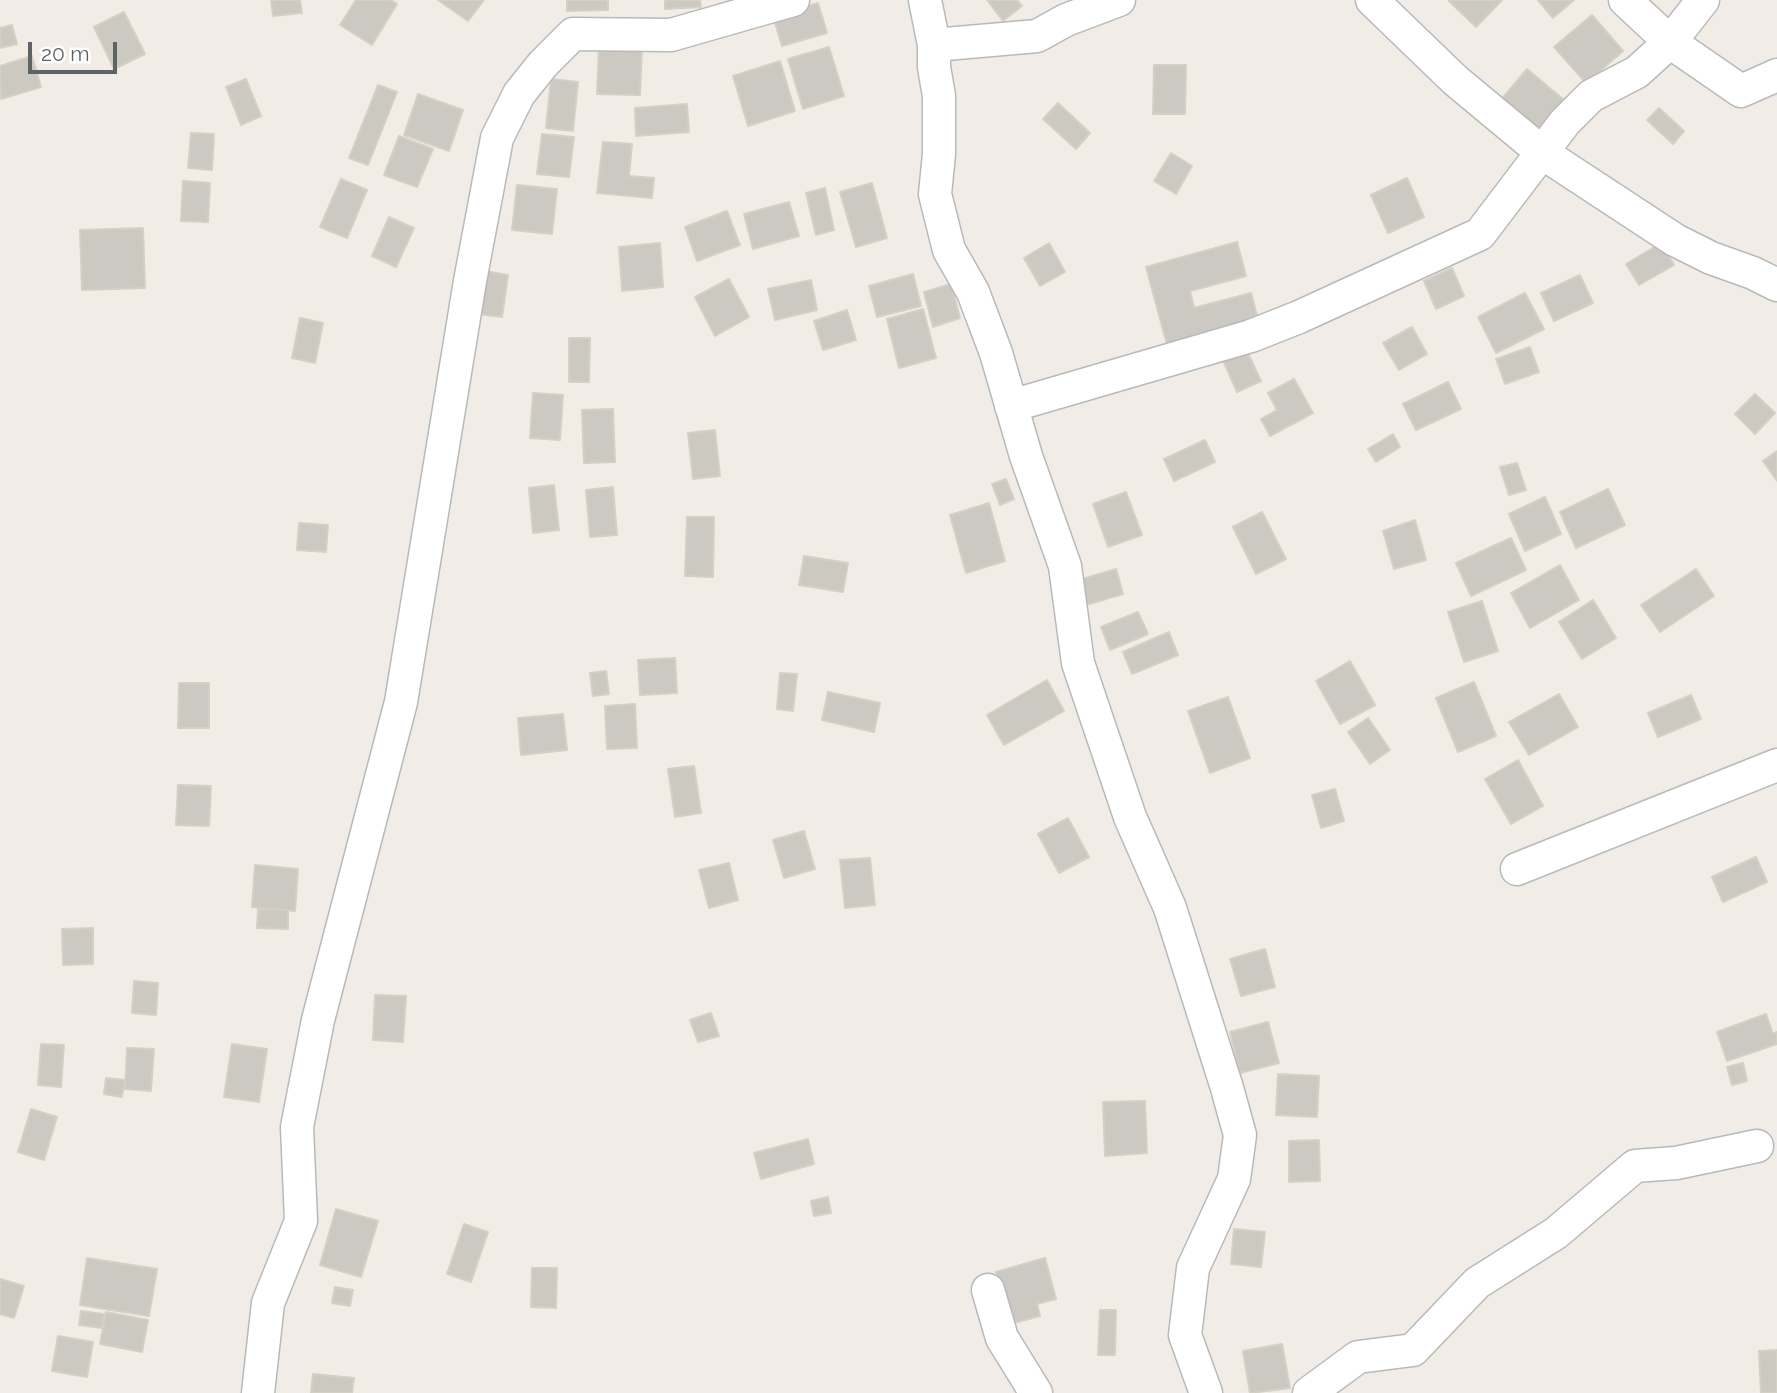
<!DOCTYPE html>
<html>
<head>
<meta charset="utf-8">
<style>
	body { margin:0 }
	#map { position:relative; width:1777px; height:1393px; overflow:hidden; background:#f1ede6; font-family:Raleway,sans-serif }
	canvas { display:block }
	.scale { position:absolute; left:28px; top:42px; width:89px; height:32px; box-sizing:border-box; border:4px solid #5e6367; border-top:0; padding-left:9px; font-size:21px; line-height:24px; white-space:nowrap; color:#5e6367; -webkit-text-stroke:5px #fff; paint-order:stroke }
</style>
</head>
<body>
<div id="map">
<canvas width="1777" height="1393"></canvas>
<div class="scale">20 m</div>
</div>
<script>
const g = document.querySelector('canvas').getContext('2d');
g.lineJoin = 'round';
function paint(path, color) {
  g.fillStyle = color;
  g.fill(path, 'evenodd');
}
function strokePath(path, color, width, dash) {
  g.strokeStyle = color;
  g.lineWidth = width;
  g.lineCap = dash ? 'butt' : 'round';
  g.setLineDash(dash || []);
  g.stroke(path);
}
const building = new Path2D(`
	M 271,0 L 300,0 L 302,13 L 273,16 Z
	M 356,0 L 391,0 L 397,4 L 372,45 L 340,25 Z
	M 438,0 L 484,0 L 468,21 Z
	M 567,0 L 608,0 L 608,10 L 567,11 Z
	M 665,0 L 700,0 L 701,7 L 665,9 Z
	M 987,0 L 1017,0 L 1022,6 L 1003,21 Z
	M 1451,0 L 1502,0 L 1476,27 L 1449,1 Z
	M 1538,0 L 1574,0 L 1553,18 Z
	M 818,3 L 827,33 L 782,46 L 773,16 Z
	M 124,12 L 145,54 L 114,69 L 94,27 Z
	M 1592,15 L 1623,51 L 1586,83 L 1554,47 Z
	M 12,25 L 17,44 L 0,48 L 0,28 Z
	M 599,45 L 642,46 L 640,95 L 597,94 Z
	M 829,47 L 844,96 L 803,109 L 788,59 Z
	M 32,56 L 41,87 L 1,99 L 0,66 Z
	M 780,61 L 795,111 L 748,126 L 733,76 Z
	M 1154,65 L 1186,65 L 1185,114 L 1153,114 Z
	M 1527,69 L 1564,100 L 1536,132 L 1500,101 Z
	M 246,79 L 261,116 L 241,125 L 226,87 Z
	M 551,79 L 578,82 L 573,131 L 546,128 Z
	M 378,85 L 397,92 L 368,165 L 349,158 Z
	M 418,94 L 463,110 L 449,151 L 404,135 Z
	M 1058,103 L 1090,133 L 1076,149 L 1043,119 Z
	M 687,104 L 689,132 L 636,136 L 635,108 Z
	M 1659,108 L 1684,131 L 1673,144 L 1647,120 Z
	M 191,133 L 214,134 L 212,170 L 188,168 Z
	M 542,134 L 574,137 L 569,177 L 537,174 Z
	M 399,136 L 433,149 L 417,187 L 384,175 Z
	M 603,142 L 632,144 L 629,176 L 654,178 L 652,198 L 597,193 Z
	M 1171,153 L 1192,166 L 1176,194 L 1154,181 Z
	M 1407,178 L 1424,217 L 1388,233 L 1371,195 Z
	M 341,179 L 367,190 L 347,238 L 320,227 Z
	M 183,181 L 210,183 L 208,222 L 181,221 Z
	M 872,183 L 887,238 L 856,247 L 840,192 Z
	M 517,185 L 557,189 L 552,234 L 512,230 Z
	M 825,188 L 834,230 L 816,235 L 806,193 Z
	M 789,202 L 799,236 L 753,249 L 744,214 Z
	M 727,211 L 740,245 L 697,261 L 685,227 Z
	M 389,217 L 414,228 L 396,267 L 372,256 Z
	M 143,228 L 145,288 L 82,290 L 80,230 Z
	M 1237,242 L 1246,276 L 1190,291 L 1194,308 L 1251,293 L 1260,327 L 1169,352 L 1146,267 Z
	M 660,243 L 663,287 L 622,291 L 619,247 Z
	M 1049,243 L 1065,272 L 1040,286 L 1024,258 Z
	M 1661,243 L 1674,265 L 1639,285 L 1626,264 Z
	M 1452,268 L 1464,296 L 1436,309 L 1424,281 Z
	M 484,271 L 508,275 L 502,317 L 478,314 Z
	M 913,274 L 921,306 L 877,317 L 869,286 Z
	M 1580,275 L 1593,303 L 1554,321 L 1541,293 Z
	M 729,279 L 749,317 L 715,336 L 695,297 Z
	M 811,280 L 817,310 L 775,320 L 768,289 Z
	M 951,284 L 960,318 L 933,327 L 924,292 Z
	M 1525,293 L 1544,329 L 1496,353 L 1478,317 Z
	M 923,309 L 936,358 L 899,368 L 887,319 Z
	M 847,310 L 856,340 L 823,350 L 814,321 Z
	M 300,318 L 323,323 L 315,363 L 292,358 Z
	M 1412,327 L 1427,354 L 1399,370 L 1383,343 Z
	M 569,338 L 590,338 L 589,382 L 569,382 Z
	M 1245,347 L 1261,381 L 1237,392 L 1222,358 Z
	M 1530,347 L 1539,372 L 1505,384 L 1496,359 Z
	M 1294,379 L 1313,413 L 1270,436 L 1261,419 L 1277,410 L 1268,393 Z
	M 1448,382 L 1461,409 L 1416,430 L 1403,404 Z
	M 533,393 L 563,395 L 560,440 L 530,438 Z
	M 1755,394 L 1775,413 L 1755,434 L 1735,414 Z
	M 613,409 L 615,462 L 584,463 L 582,410 Z
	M 715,430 L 720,476 L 693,479 L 688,433 Z
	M 1393,434 L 1400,447 L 1376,462 L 1368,449 Z
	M 1205,440 L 1215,462 L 1174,481 L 1164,459 Z
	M 1777,451 L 1777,481 L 1763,461 Z
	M 1517,463 L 1526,490 L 1509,495 L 1500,467 Z
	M 1006,479 L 1014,499 L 1000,505 L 992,484 Z
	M 554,485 L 559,530 L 533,533 L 529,488 Z
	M 613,487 L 617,535 L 590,537 L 586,490 Z
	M 1608,489 L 1625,525 L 1576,548 L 1560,512 Z
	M 1126,492 L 1142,535 L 1108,547 L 1093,504 Z
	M 1545,497 L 1561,534 L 1525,551 L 1509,514 Z
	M 989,503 L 1005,561 L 966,573 L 950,515 Z
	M 1262,512 L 1286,559 L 1256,574 L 1233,527 Z
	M 687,517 L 714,517 L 713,577 L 685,576 Z
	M 1415,520 L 1426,560 L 1394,569 L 1383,531 Z
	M 299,523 L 328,525 L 326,552 L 297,550 Z
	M 1511,538 L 1526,570 L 1471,596 L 1456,563 Z
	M 804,556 L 848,563 L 843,592 L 799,585 Z
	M 1560,565 L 1579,600 L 1530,628 L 1511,593 Z
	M 1116,569 L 1123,594 L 1086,605 L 1079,580 Z
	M 1696,569 L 1714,596 L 1660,632 L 1641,605 Z
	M 1593,600 L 1616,638 L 1582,659 L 1559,622 Z
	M 1482,601 L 1498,651 L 1464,662 L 1448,612 Z
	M 1138,612 L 1148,634 L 1110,650 L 1101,627 Z
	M 1169,632 L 1178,655 L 1132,674 L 1123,652 Z
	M 675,658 L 677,693 L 640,695 L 638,660 Z
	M 1350,661 L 1375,705 L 1340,724 L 1316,681 Z
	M 606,671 L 609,694 L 593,696 L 590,673 Z
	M 780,673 L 797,674 L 793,711 L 777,709 Z
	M 1047,680 L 1064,711 L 1004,745 L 987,715 Z
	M 1474,682 L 1496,736 L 1458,752 L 1436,698 Z
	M 179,683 L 209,683 L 209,728 L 178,728 Z
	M 828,692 L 880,703 L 874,732 L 822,720 Z
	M 1559,694 L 1578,727 L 1529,755 L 1509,722 Z
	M 1691,695 L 1701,719 L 1658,737 L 1648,713 Z
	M 1228,697 L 1250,758 L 1210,773 L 1188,711 Z
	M 635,704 L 637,748 L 607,749 L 605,706 Z
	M 563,714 L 567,750 L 521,755 L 518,718 Z
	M 1368,718 L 1390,750 L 1370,764 L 1348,732 Z
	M 1518,760 L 1543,806 L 1511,824 L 1485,779 Z
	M 694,766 L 701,813 L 675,817 L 668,769 Z
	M 178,785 L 211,786 L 209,826 L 176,825 Z
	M 1335,789 L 1344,821 L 1321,828 L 1312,795 Z
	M 1068,818 L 1089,857 L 1059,873 L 1038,834 Z
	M 804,831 L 815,869 L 784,878 L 773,840 Z
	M 1756,857 L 1767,882 L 1723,902 L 1712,877 Z
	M 870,858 L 875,905 L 845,908 L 840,860 Z
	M 729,863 L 738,900 L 709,908 L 699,870 Z
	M 255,865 L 298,869 L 295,911 L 252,907 Z
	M 258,909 L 288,910 L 288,929 L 257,928 Z
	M 93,928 L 93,964 L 63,965 L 62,929 Z
	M 1265,949 L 1275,987 L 1241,996 L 1230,959 Z
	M 134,981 L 158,983 L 156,1015 L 132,1013 Z
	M 375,995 L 406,996 L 403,1042 L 373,1040 Z
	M 711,1013 L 719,1036 L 698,1042 L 690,1020 Z
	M 1766,1014 L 1773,1034 L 1777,1032 L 1777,1044 L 1727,1061 L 1717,1032 Z
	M 1268,1022 L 1279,1063 L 1240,1073 L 1230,1032 Z
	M 41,1044 L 64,1045 L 61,1087 L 38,1085 Z
	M 232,1044 L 267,1049 L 259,1102 L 224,1097 Z
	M 127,1048 L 154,1049 L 151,1091 L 125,1089 Z
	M 1743,1063 L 1747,1081 L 1732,1085 L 1727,1067 Z
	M 1278,1074 L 1319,1076 L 1317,1117 L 1276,1115 Z
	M 106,1078 L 125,1080 L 122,1097 L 104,1094 Z
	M 1145,1101 L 1147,1153 L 1105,1156 L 1103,1102 Z
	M 31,1109 L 57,1117 L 44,1160 L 18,1152 Z
	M 808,1139 L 814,1164 L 761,1179 L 754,1153 Z
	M 1319,1140 L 1320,1181 L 1289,1182 L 1289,1141 Z
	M 828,1197 L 831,1213 L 814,1216 L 811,1201 Z
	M 336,1209 L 378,1221 L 361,1277 L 320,1265 Z
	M 464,1224 L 488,1232 L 471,1282 L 447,1274 Z
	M 1234,1229 L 1265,1232 L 1261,1267 L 1231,1264 Z
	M 87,1258 L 157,1269 L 149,1316 L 80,1305 Z
	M 1045,1258 L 1056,1299 L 1037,1304 L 1040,1316 L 1010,1324 L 996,1272 Z
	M 532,1268 L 557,1268 L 556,1308 L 531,1307 Z
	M 0,1279 L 24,1286 L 14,1318 L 0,1314 Z
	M 335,1287 L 353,1290 L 350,1306 L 332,1303 Z
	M 1100,1310 L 1116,1310 L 1115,1355 L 1098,1355 Z
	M 81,1311 L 104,1314 L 102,1328 L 79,1325 Z
	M 106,1312 L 148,1320 L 142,1352 L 100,1344 Z
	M 58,1336 L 93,1342 L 87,1377 L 52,1371 Z
	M 1282,1344 L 1290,1388 L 1250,1393 L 1243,1351 Z
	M 1777,1350 L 1777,1393 L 1761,1393 L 1759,1351 Z
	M 313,1374 L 354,1378 L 352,1393 L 311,1393 Z`);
paint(building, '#ccc8c2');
strokePath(building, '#d6cfc4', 2);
const minor = new Path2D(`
	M 925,0 L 934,45 L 934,67 L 939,96 L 939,154 L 935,194 L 949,250 L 973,292 L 996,353 L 1026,456 L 1065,566 L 1078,663 L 1130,817 L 1170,908 L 1227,1088 L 1240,1135 L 1234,1179 L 1193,1268 L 1185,1335 L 1206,1393
	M 1372,0 L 1455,80 L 1544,154 L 1675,240 L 1711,258 L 1753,273 L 1777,285
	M 1625,0 L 1670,42 L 1741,91 L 1777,75
	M 934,45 L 1037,36 L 1066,20 L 1119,0
	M 1011,406 L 1251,336 L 1299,317 L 1480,234 L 1565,122 L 1591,96 L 1637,72 L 1670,42 L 1703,0
	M 1517,869 L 1777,765
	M 988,1290 L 1002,1338 L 1036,1393
	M 258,1393 L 268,1303 L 301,1221 L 297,1127 L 318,1020 L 401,702 L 470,281 L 497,138 L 519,94 L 543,64 L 573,34 L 671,35 L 793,0
	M 1309,1393 L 1358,1357 L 1413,1350 L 1477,1283 L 1556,1233 L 1635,1166 L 1676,1163 L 1757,1146`);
strokePath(minor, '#b7b9bd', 35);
strokePath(minor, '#fff', 32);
</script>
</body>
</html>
